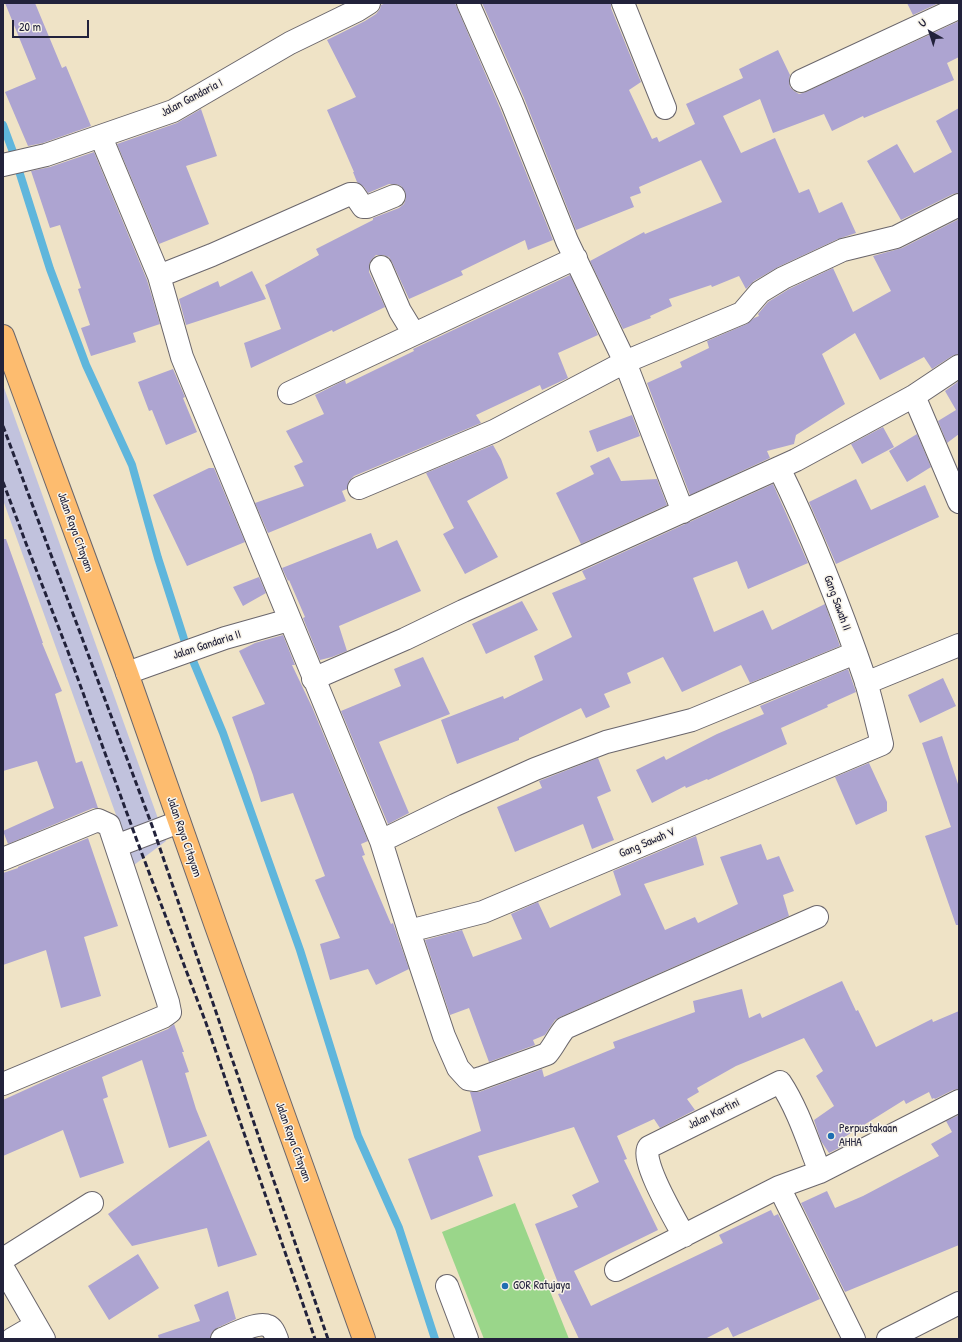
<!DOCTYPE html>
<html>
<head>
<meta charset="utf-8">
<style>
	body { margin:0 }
	#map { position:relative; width:962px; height:1342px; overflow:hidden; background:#efe3c6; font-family:"Patrick Hand",sans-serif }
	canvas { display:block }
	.frame { position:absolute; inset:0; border:4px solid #22223b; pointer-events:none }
	.north { position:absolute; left:910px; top:12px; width:40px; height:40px; -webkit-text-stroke:3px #f7f3e8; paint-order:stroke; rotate:321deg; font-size:11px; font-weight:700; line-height:16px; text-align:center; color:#22223b }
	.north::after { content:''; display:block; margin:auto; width:14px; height:18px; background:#22223b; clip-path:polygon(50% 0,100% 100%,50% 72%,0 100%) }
	.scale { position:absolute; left:12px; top:20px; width:77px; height:18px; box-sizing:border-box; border:2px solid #22223b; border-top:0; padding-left:5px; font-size:12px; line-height:14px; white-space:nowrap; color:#22223b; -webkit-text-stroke:3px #f7f3e8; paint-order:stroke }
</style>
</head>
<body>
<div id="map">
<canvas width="962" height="1342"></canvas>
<div class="frame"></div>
<div class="north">U</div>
<div class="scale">20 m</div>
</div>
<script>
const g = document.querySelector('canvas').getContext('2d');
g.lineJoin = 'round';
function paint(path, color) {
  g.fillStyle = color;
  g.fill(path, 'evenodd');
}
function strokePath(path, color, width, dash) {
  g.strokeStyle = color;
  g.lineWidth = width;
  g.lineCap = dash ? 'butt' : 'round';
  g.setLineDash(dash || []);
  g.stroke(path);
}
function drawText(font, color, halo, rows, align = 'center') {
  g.font = font + ' "Patrick Hand",sans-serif';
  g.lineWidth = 3;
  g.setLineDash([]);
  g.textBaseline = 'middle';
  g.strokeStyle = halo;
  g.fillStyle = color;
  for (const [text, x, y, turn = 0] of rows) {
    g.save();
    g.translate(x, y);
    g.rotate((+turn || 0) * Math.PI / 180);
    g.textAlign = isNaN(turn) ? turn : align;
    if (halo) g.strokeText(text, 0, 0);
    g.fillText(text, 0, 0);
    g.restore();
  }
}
paint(new Path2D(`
	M 3,385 L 166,841 L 134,865 L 3,500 Z`), '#c1c2dd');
paint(new Path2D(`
	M 515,1203 L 569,1339 L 484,1339 L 442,1232 Z`), '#9ad68a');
strokePath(new Path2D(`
	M 3,125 L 13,152 L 50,269 L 86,365 L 132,465 L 158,558 L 184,639 L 223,733 L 300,950 L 358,1136 L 399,1228 L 435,1339`), '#5fb6dc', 8);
paint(new Path2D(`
	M 5,3 L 35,3 L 62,68 L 66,66 L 91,126 L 43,143 L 28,146 L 5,92 L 36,79 Z
	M 386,3 L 455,3 L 500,108 L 553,240 L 528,250 L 525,240 L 461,271 L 463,275 L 409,299 L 392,262 L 389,257 L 383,255 L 376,255 L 371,260 L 369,265 L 369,272 L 385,307 L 333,332 L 332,330 L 251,368 L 244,343 L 281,329 L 265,285 L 319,255 L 316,249 L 373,220 L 373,218 L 399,208 L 404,204 L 406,198 L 405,191 L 401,186 L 396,184 L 389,184 L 368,193 L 364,187 L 357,182 L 353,172 L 354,172 L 327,110 L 356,97 L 327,40 L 365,21 L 376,14 L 380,9 L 381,5 Z
	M 482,3 L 611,3 L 611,8 L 641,82 L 629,90 L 652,139 L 657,137 L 659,142 L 695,124 L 686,104 L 743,78 L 739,69 L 778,50 L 790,75 L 789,80 L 790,87 L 794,91 L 799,94 L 806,92 L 959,21 L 959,57 L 947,63 L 954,80 L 864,118 L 863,116 L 832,131 L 824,114 L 773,133 L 760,99 L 723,116 L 741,153 L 775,138 L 799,193 L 809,189 L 819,213 L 842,202 L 856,233 L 838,239 L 778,267 L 754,281 L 746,289 L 739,276 L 712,287 L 711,285 L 669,299 L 672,306 L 650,316 L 651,318 L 623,329 L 590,261 L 644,232 L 645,234 L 722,202 L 701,160 L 639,187 L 641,193 L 630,197 L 634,207 L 576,230 L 524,98 Z
	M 907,3 L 939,3 L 913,15 Z
	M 959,108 L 959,193 L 953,194 L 901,220 L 867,161 L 897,144 L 914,173 L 952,152 L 936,121 Z
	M 201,109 L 217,156 L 186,166 L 209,224 L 159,244 L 117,144 L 177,123 Z
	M 94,152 L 147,280 L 160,324 L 133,333 L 136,342 L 91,356 L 81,328 L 90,325 L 78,289 L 81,288 L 60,225 L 50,228 L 31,171 L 50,167 Z
	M 959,219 L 959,354 L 952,356 L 932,369 L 924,357 L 880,380 L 855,333 L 822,354 L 845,404 L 796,435 L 794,444 L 767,451 L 770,458 L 690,495 L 647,383 L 682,367 L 680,362 L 709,348 L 707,341 L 747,324 L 754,318 L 759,316 L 758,314 L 768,302 L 789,289 L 833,268 L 853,312 L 891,291 L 873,256 L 902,248 Z
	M 252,271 L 266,299 L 186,325 L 179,299 L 218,281 L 220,287 Z
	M 570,275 L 598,335 L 558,353 L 568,378 L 542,390 L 540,385 L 476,415 L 481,423 L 354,476 L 349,481 L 347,489 L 342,491 L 346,501 L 268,533 L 255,503 L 304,486 L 294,466 L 303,462 L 286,431 L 324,414 L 315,395 L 345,380 L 346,384 L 414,351 L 413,349 Z
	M 173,369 L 185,397 L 183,398 L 197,432 L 166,445 L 152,410 L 149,411 L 138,382 Z
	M 959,381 L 959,434 L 947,443 L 938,421 L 956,410 L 945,391 Z
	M 632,415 L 640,436 L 597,452 L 589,431 Z
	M 883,427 L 894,447 L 862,464 L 851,444 Z
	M 917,434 L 931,467 L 907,482 L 889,451 Z
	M 493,445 L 501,459 L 508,478 L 467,501 L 498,557 L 465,574 L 443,534 L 454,528 L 426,473 Z
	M 609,457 L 621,481 L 657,479 L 667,505 L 581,544 L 556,493 L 594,474 L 590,466 Z
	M 209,468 L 214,468 L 245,542 L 187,566 L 153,495 Z
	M 856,479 L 871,510 L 925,485 L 939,517 L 836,564 L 809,502 Z
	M 773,484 L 808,563 L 748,589 L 737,561 L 693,578 L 714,632 L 763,610 L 772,630 L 825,604 L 840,646 L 750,683 L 741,665 L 682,692 L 663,657 L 627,673 L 631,683 L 604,694 L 610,707 L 586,718 L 581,708 L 519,738 L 519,740 L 457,764 L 441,720 L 503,696 L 504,699 L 543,680 L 534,656 L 572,637 L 552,593 L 586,579 L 582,571 Z
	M 371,533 L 377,549 L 397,540 L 421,591 L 339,626 L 347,651 L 332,657 L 320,660 L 303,618 L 305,617 L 289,580 L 288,581 L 282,568 Z
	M 3,539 L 6,539 L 43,643 L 42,643 L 62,691 L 55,694 L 76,763 L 82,761 L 98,808 L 93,808 L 8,844 L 3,831 L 54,808 L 37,761 L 3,771 Z
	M 259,577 L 266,593 L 243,606 L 233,587 Z
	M 522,601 L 538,630 L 486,654 L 472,624 Z
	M 283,635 L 295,665 L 292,665 L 312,707 L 368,841 L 361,844 L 365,855 L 362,856 L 391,924 L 393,923 L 409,969 L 376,985 L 368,969 L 330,980 L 320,944 L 340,938 L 315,880 L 325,876 L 293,793 L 261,802 L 253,775 L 232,717 L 265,704 L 239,651 L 255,643 Z
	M 423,657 L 450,714 L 379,742 L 409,813 L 388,824 L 341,711 L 401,686 L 394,669 Z
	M 848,669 L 856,692 L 827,705 L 828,707 L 781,728 L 787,744 L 708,780 L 707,779 L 686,788 L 685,786 L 652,803 L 636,770 L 664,756 L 666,760 L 717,734 L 764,714 L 760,706 Z
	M 943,678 L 956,706 L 920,723 L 908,695 Z
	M 942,736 L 959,787 L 959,925 L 956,925 L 925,836 L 951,827 L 922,743 Z
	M 598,758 L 611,791 L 597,797 L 614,840 L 592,849 L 583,824 L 515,852 L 497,807 L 542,788 L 539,781 Z
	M 869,763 L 887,802 L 887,811 L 856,825 L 835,777 Z
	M 696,836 L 704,865 L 644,884 L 665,930 L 695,917 L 698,923 L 738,904 L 720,857 L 761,844 L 767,860 L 779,856 L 794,891 L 783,895 L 789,916 L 560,1017 L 555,1020 L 545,1035 L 533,1040 L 535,1045 L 489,1062 L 469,1008 L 450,1015 L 425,940 L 462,930 L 473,957 L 522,939 L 511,914 L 538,902 L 550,928 L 621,895 L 613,871 Z
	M 88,838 L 118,926 L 84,937 L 101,996 L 61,1008 L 46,950 L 3,965 L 3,873 L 18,868 L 18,867 Z
	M 842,981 L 856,1011 L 858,1010 L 876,1047 L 932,1019 L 933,1022 L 959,1011 L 959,1089 L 953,1090 L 935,1099 L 934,1098 L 932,1099 L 929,1092 L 906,1104 L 904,1100 L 843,1138 L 847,1144 L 829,1153 L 821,1141 L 814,1120 L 834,1106 L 816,1076 L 823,1071 L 804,1038 L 736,1066 L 697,1088 L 699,1092 L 687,1099 L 695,1110 L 693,1111 L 660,1128 L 654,1119 L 617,1136 L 627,1159 L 624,1160 L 658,1230 L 574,1271 L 591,1306 L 723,1243 L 719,1235 L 771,1210 L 774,1216 L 778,1214 L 820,1299 L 733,1337 L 728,1327 L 705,1339 L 579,1339 L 558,1294 L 562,1293 L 535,1224 L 578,1207 L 572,1195 L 599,1182 L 574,1127 L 478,1156 L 493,1196 L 431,1220 L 408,1159 L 481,1131 L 470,1092 L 479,1092 L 542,1069 L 544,1077 L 615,1048 L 613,1042 L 695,1012 L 693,1001 L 742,989 L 749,1018 L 760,1013 L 762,1018 Z
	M 174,1024 L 184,1052 L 182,1052 L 189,1072 L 185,1073 L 196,1109 L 207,1136 L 169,1148 L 142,1060 L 102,1077 L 108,1097 L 103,1099 L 124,1163 L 80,1178 L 63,1130 L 3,1156 L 3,1100 L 60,1074 L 168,1029 Z
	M 959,1115 L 959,1245 L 845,1292 L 801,1203 L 827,1191 L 835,1208 L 863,1196 L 939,1156 L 931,1144 L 952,1132 L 946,1121 Z
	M 209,1140 L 257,1255 L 218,1267 L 207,1228 L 132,1246 L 108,1214 Z
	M 138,1254 L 159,1288 L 109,1320 L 88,1286 Z
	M 228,1291 L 236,1319 L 217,1328 L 212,1332 L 210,1338 L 205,1339 L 159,1339 L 158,1335 L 200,1321 L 194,1305 Z`), '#ada4d1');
const minor = new Path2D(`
	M 468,3 L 512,103 L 567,241 L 625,362 L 683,512
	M 623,3 L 665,108
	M 801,81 L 958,8
	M 101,137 L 159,276 L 182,357 L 381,841 L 409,931 L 444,1036 L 458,1068 L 468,1079 L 475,1080 L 481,1078 L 547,1054 C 554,1046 558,1036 565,1028 L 817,917
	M 3,165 L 46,155 L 173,111 L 290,43 L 358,10 L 369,3
	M 381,267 L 400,311 L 414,334
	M 159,276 L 212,255 L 350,194 L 354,194 L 363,207 L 367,207 L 394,196
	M 289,393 L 576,258
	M 914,396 L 959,502
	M 359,488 L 494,431 L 625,362 L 742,313 L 760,292 L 783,278 L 843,250 L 896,237 L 959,205
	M 127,673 L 225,638 L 289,620
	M 313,679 L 405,639 L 463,611 L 796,460 L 914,396 L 959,366
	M 866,683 L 959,645
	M 381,841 L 455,805 L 535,769 L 606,742 L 692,720 L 855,653
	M 116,846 L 179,822
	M 3,859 L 98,820 L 109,825 L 168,1002 L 170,1012 L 163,1017 L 3,1084
	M 409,931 L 483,912 L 882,744 C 877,723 872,702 866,682 C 841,609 813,537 779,468
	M 779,1187 L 854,1339
	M 684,1236 C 676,1221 639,1159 649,1147 L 780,1082 C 798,1109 808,1142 820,1172
	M 3,1259 L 92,1203
	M 3,1268 L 44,1339
	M 616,1270 L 779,1187 L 820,1172 L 959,1101
	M 447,1286 L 467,1339
	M 12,1339 L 36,1325
	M 222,1339 C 232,1335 258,1321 268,1326 C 273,1328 275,1334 277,1339
	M 888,1339 L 959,1303`);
const major = new Path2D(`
	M 3,336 L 127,673 L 216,926 L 364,1339`);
strokePath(minor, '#6a666c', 24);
strokePath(major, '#6a666c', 24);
strokePath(minor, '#fff', 22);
strokePath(major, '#fdbc6f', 22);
strokePath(new Path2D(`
	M 3,426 L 154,831 L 328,1339
	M 3,482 L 27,546 L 67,649 L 136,838 L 206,1023 L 315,1339`), '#22223b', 3, [6, 3]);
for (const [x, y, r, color] of [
	[831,1136,4,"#1f6fb2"],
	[505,1286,4,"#1f6fb2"]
]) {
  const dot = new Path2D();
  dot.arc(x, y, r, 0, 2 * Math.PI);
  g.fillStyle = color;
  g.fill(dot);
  strokePath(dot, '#f7f3e8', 1.5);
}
drawText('12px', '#22223b', '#f7f3e8', [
	["Jalan Gandaria I",192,98,-28],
	["Jalan Raya Citayam",75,532,70],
	["Gang Sawah II",837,603,70],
	["Jalan Gandaria II",207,645,-18],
	["Jalan Raya Citayam",184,837,71],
	["Gang Sawah V",647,843,-23],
	["Jalan Kartini",714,1114,-26],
	["Jalan Raya Citayam",293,1142,70]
]);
drawText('12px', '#22223b', '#f7f3e8', [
	["Perpustakaan",839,1129],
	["AHHA",839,1143],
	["GOR Ratujaya",513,1286]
], 'left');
</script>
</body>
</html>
